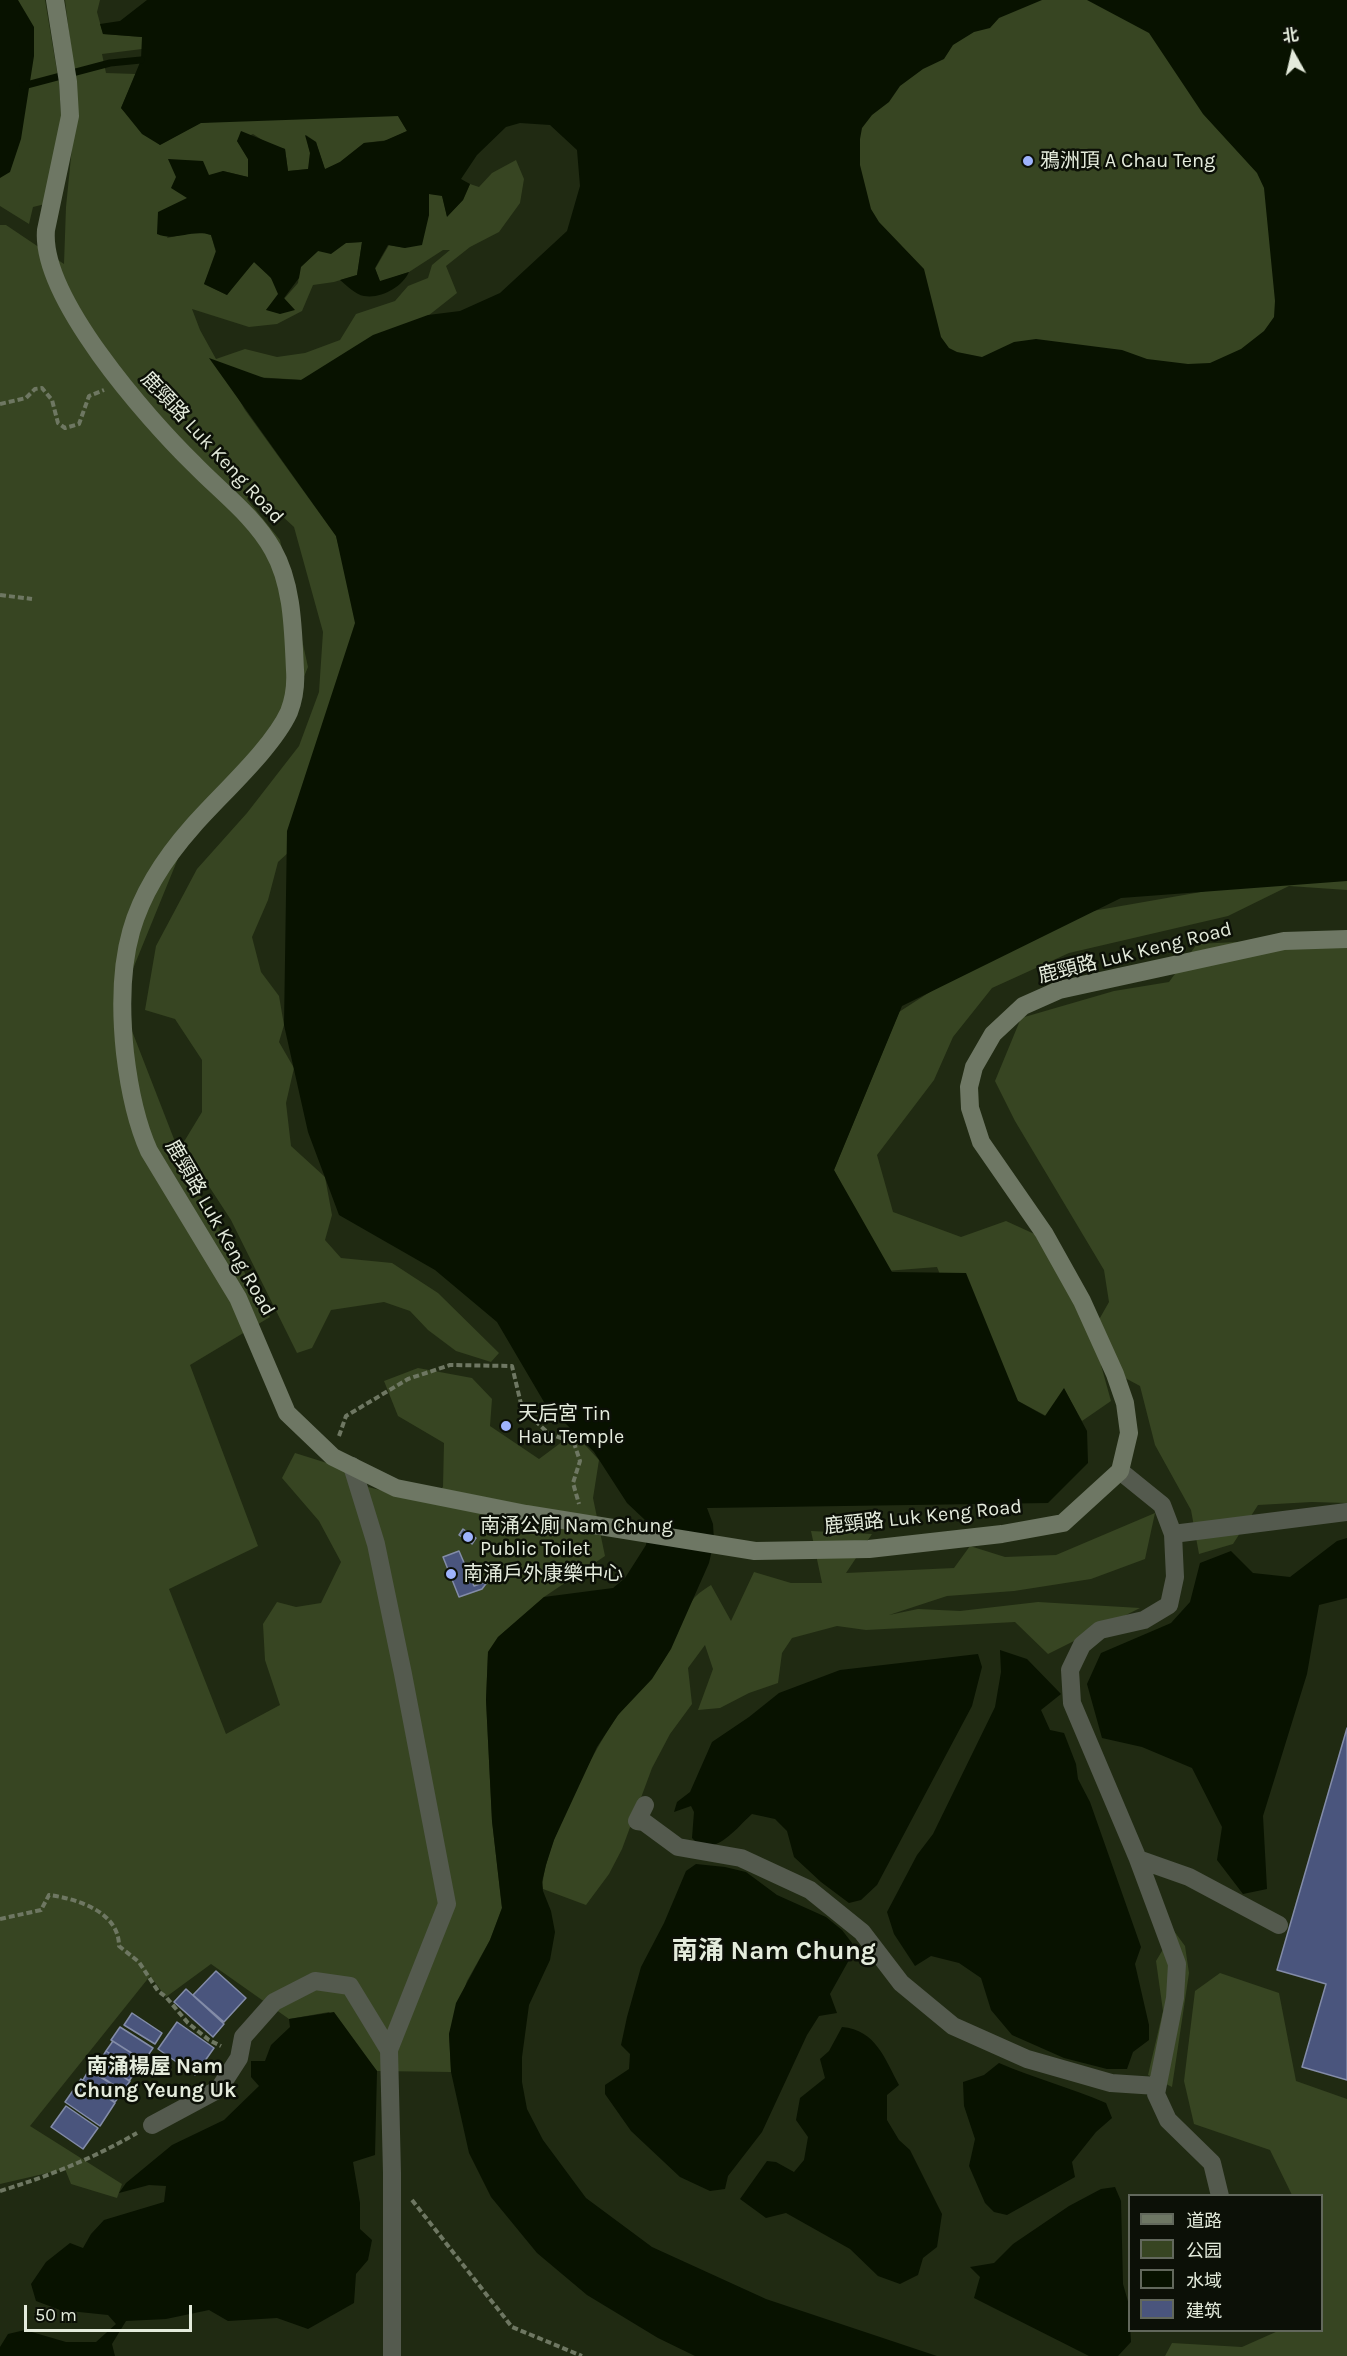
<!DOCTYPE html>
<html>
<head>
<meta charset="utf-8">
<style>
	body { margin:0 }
	#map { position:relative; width:1347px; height:2356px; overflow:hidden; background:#202a12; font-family:Karla,"Noto Sans SC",sans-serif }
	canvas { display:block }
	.legend { position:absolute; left:1128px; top:2194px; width:195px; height:138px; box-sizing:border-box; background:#0c1007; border:2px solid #62685c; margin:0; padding:8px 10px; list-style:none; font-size:18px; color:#e4ebdc }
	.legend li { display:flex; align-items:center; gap:12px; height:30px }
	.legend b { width:30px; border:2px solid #62685c }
	.north { position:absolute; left:1263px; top:24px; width:60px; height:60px; -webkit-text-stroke:4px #0c1007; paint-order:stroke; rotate:352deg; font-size:16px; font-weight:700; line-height:24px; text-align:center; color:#e4ebdc }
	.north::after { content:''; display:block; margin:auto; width:21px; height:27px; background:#e4ebdc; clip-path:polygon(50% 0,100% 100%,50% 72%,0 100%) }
	.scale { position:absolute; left:24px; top:2305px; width:168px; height:27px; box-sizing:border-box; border:3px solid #e4ebdc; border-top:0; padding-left:8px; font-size:18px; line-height:21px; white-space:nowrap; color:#e4ebdc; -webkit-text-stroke:4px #0c1007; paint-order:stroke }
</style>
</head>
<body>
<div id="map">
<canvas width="1347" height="2356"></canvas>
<ul class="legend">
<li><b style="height:8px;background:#6e7764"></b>道路</li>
<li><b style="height:16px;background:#374522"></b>公园</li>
<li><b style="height:16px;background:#081200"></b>水域</li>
<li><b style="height:16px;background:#4a557d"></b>建筑</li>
</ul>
<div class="north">北</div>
<div class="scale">50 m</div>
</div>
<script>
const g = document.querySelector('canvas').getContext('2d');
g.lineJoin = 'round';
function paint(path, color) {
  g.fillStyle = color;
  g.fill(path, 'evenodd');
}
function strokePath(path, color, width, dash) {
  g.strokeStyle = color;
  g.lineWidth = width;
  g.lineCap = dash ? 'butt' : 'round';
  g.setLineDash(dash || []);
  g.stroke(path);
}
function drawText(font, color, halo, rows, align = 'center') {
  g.font = font + ' Karla,"Noto Sans SC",sans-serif';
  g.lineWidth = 5;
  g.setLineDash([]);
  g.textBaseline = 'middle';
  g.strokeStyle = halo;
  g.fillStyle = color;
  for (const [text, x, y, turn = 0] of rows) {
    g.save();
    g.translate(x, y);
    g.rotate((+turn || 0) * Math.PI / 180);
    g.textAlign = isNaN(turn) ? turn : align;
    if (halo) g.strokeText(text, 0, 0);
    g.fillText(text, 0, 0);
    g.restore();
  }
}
paint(new Path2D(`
	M 0,0 L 45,0 L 59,83 L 62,132 L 45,204 L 33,207 L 29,224 L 0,206 Z
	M 65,0 L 100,0 L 97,12 L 103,34 L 142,37 L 142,49 L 102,54 L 106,73 L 136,74 L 121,108 L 160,145 L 200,123 L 246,118 L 398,116 L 407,131 L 388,140 L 364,143 L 340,162 L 325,170 L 316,142 L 306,135 L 310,153 L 309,169 L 288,171 L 285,149 L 270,145 L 253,134 L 237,141 L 248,159 L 248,177 L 223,171 L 187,198 L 167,238 L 199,231 L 211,235 L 217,256 L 204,284 L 227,295 L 235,283 L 254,262 L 268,274 L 281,292 L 266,310 L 294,310 L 284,299 L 298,283 L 300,267 L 318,251 L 346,243 L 362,242 L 357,275 L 334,282 L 313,285 L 302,311 L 277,324 L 249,327 L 192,309 L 200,330 L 216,359 L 245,349 L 277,357 L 305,353 L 340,340 L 356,314 L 395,301 L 408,286 L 428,278 L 432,265 L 450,250 L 443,250 L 409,272 L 380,282 L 375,269 L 389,245 L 405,248 L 429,215 L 429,194 L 442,195 L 447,216 L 463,200 L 470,184 L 479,187 L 492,173 L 516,160 L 524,179 L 520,203 L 499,232 L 470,247 L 446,266 L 457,293 L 419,323 L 304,380 L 238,376 L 221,368 L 245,410 L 336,536 L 363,634 L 311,832 L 278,862 L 268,900 L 252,937 L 261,972 L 279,996 L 284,1025 L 279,1042 L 294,1068 L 286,1103 L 291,1146 L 325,1177 L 332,1215 L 325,1240 L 341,1258 L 392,1263 L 438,1293 L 499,1353 L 491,1362 L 456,1351 L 428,1330 L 410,1311 L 384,1302 L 331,1310 L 312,1348 L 297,1353 L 231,1220 L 182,1145 L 202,1112 L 202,1060 L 175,1019 L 145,1010 L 156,946 L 197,869 L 247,813 L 299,746 L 319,692 L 323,632 L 294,527 L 254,490 L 253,483 L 247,499 L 280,540 L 308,667 L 290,711 L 179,856 L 128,981 L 132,1031 L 186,1170 L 270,1317 L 190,1365 L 258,1546 L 169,1589 L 226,1734 L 280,1705 L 265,1660 L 263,1624 L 277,1602 L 296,1607 L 321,1603 L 341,1562 L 319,1521 L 282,1478 L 295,1453 L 359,1473 L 368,1487 L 428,1502 L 443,1487 L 444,1443 L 398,1416 L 384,1381 L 418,1368 L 472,1378 L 492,1399 L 490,1426 L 539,1459 L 574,1433 L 599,1460 L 593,1498 L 605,1556 L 544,1597 L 498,1637 L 488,1652 L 486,1700 L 492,1821 L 502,1908 L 490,1940 L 467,1981 L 449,2034 L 451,2072 L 377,2071 L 329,2012 L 289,2019 L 211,1964 L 166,1997 L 150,1976 L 30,2126 L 122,2184 L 117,2198 L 71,2184 L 65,2169 L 0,2184 L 0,225 L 6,225 L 64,264 L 66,207 L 77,97 Z
	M 1031,0 L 1115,0 L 1150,24 L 1305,210 L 1257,382 L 926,359 L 865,216 L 855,155 L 868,92 L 926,46 Z
	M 1347,856 L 1347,890 L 1289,886 L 1228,916 L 1069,953 L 992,988 L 953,1037 L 934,1080 L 877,1155 L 893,1212 L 961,1237 L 1006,1221 L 1052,1242 L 1092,1332 L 1109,1302 L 1104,1270 L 1015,1121 L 995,1081 L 1021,1018 L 1114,991 L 1169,982 L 1197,944 L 1276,940 L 1347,932 L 1347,1503 L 1312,1502 L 1258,1505 L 1233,1544 L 1199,1554 L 1191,1510 L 1155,1445 L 1140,1386 L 1101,1365 L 1111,1401 L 1082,1421 L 1064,1389 L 1050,1418 L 1018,1401 L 949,1297 L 937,1267 L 886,1271 L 834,1170 L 899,1012 L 1041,920 L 1201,892 Z
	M 1155,1513 L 1145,1559 L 1091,1579 L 1014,1591 L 947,1596 L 889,1615 L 918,1609 L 960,1611 L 1038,1602 L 1140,1608 L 1048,1654 L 1015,1622 L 866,1630 L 837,1626 L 792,1638 L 782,1653 L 778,1683 L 749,1693 L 720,1708 L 698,1710 L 713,1669 L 705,1645 L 688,1668 L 692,1704 L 670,1734 L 652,1768 L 622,1849 L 609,1874 L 586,1905 L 543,1889 C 540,1853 596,1744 619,1714 C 633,1695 650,1681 663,1661 C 673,1646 686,1605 696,1596 C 700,1592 706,1588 711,1585 L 731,1621 L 754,1572 L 791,1583 L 822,1583 L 811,1531 L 872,1534 L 846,1573 L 954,1568 L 970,1546 L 1005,1557 L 1056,1555 Z
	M 1174,1931 L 1185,1946 L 1189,1973 L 1172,2087 L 1148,2075 L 1163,2011 L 1156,1961 Z
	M 1220,1973 L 1279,1993 L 1296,2081 L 1347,2099 L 1347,2356 L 1165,2356 L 1172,2343 L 1242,2347 L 1278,2331 L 1322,2330 L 1322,2196 L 1292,2195 L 1270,2150 L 1194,2124 L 1184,2081 L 1195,1991 Z`), '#374522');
paint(new Path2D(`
	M 0,0 L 18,0 L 34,27 L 34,56 L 21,139 L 10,172 L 0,178 Z
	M 147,0 L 1042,0 L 999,18 L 990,28 L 974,32 L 953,45 L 944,59 L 923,69 L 900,86 L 889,102 L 872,115 L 862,128 L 860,139 L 860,165 L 871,209 L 879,222 L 924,269 L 941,337 L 949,348 L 957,352 L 982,357 L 1014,342 L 1036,339 L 1122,350 L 1147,359 L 1188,364 L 1210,363 L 1241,349 L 1264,331 L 1274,317 L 1275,301 L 1264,188 L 1257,173 L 1203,114 L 1149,33 L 1087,0 L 1347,0 L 1347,881 L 1121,898 L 902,1006 L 834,1170 L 892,1272 L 966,1273 L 1018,1401 L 1045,1416 L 1064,1388 L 1087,1431 L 1088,1463 L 1048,1503 L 707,1508 L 713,1524 L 714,1541 L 709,1563 L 671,1649 L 652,1679 L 618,1715 L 597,1747 L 554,1840 L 546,1865 L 542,1882 L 543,1891 L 551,1911 L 555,1932 L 550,1960 L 529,2005 L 522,2057 L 522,2082 L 527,2109 L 543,2140 L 586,2198 L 652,2247 L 766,2299 L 937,2356 L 695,2356 L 658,2338 L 587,2295 L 537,2253 L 491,2197 L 469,2153 L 451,2072 L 449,2034 L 456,2003 L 490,1940 L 502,1908 L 492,1821 L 486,1700 L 488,1652 L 498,1637 L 544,1597 L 613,1588 L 625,1578 L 646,1545 L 648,1530 L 645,1520 L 627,1503 L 594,1452 L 544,1402 L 497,1322 L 435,1270 L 339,1215 L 308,1132 L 284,1025 L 287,831 L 355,623 L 336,536 L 209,358 L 264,378 L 301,380 L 373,335 L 428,315 L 460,311 L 500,293 L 567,231 L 580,186 L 577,150 L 550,125 L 520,123 L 506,127 L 477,155 L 461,179 L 470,184 L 463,200 L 447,217 L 442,196 L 429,194 L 429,215 L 422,245 L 405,248 L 388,245 L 375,268 L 380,281 L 409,272 C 402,287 381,299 364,296 C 356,295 346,285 340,280 L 357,275 L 362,242 L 346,243 L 331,254 L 318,251 L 301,267 L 299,278 L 284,298 L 295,310 L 280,314 L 266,310 L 278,294 L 271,278 L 254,262 L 227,295 L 204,284 L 216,251 L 211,235 C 191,229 175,242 157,234 L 158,212 L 187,198 L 171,188 L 176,177 L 168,159 L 203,161 L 209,175 L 223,171 L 248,177 L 248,159 L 237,141 L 241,131 L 285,149 L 288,171 L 308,169 L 310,153 L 305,135 L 316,142 L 325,169 L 340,162 L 364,143 L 384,141 L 407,131 L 398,116 L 201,123 L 160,145 L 142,134 L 121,108 L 141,60 L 142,37 L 103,34 L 100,24 L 120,21 Z
	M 1347,1538 L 1347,1598 L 1319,1605 L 1307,1674 L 1263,1816 L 1267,1889 L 1243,1894 L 1217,1860 L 1222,1827 L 1192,1768 L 1142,1747 L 1102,1738 L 1087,1684 L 1101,1653 L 1171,1623 L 1190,1602 L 1200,1563 L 1231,1551 L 1253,1573 L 1290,1577 L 1337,1541 Z
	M 1000,1650 L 1027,1659 L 1061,1694 L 1041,1710 L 1050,1730 L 1064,1733 L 1076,1764 L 1078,1779 L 1090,1802 L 1141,1947 L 1135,1964 L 1149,2025 L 1149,2040 L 1133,2052 L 1127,2069 L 1107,2069 L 1064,2058 L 1012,2035 L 991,2010 L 981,1978 L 959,1963 L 931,1956 L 915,1966 L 894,1934 L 887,1912 L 917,1855 L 933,1834 L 995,1707 L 1001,1672 Z
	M 978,1654 L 982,1667 L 972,1706 L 877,1885 L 861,1900 L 849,1903 L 821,1882 L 794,1857 L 787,1831 L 775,1819 L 752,1814 C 737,1827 713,1861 692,1838 L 694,1812 L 691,1806 L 674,1812 L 677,1802 L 690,1792 L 712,1742 L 749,1717 L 779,1693 L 840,1670 Z
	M 696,1864 L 725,1867 L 746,1872 L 777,1895 L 826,1917 L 842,1930 L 852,1943 L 849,1960 L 830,1994 L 837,2013 L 819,2016 L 807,2035 L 762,2132 L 728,2176 L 725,2189 L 710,2191 L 680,2177 L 631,2131 L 605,2094 L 605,2085 L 629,2069 L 630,2054 L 621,2045 L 627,2017 L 641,1967 L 664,1923 L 686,1871 Z
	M 334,2012 L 377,2071 L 375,2155 L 353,2162 L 360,2203 L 360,2229 L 372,2240 L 368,2260 L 356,2274 L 354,2303 L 308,2329 L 277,2318 L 228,2321 L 209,2310 L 166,2319 L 126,2321 L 112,2344 L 115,2356 L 0,2356 L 0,2347 L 8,2334 L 25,2330 L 66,2342 L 96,2342 L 116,2324 L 108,2315 L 60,2310 L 36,2301 L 31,2284 L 46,2262 L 70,2243 L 83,2248 L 91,2234 L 104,2220 L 164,2202 L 166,2186 L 149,2185 L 119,2193 L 126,2183 L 172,2145 L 224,2120 L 259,2086 L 251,2077 L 251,2061 L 265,2061 L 271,2045 L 290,2027 L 289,2019 Z
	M 842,2027 C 876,2030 885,2059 899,2085 L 887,2095 L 887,2120 L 899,2140 L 910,2150 L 942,2214 L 937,2247 L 923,2258 L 918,2275 L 900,2284 L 878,2276 L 850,2249 L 786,2213 L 766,2218 L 740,2199 L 767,2161 L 776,2162 L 794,2172 L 804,2160 L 808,2137 L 796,2120 L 800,2098 L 825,2078 L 820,2059 L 829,2051 Z
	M 999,2063 C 1034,2078 1071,2088 1106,2103 L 1112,2118 L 1096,2132 L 1072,2162 L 1075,2177 L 1007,2215 L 994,2212 L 985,2203 L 969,2166 L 975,2139 L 964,2106 L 963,2082 L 984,2075 Z
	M 1115,2187 L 1121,2201 L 1123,2284 L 1129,2305 L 1131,2342 L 1118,2356 L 1089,2356 L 974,2298 L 980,2277 L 970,2267 L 994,2263 L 1013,2244 L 1069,2206 L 1101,2189 Z`), '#081200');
strokePath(new Path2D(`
	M 23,86 L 110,63 L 141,60`), '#081200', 7);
const building = new Path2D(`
	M 463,1529 L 476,1538 L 472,1544 L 459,1535 Z
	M 459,1551 L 474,1586 L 488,1581 L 482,1589 L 459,1597 L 443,1557 Z
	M 1347,1728 L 1347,2080 L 1302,2067 L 1326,1984 L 1277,1970 Z
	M 216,1971 L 246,1998 L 224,2022 L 193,1995 Z
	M 186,1989 L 224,2024 L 213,2037 L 174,2002 Z
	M 132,2013 L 162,2033 L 155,2044 L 124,2025 Z
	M 177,2022 L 214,2048 L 195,2075 L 158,2049 Z
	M 120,2027 L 153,2048 L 144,2061 L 111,2040 Z
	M 113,2041 L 143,2061 L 136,2071 L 106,2051 Z
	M 106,2051 L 136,2071 L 129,2081 L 100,2061 Z
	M 100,2061 L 130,2081 L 123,2091 L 93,2071 Z
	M 89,2070 L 123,2091 L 115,2102 L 83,2080 Z
	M 81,2079 L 115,2103 L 100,2126 L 65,2102 Z
	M 66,2106 L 98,2128 L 83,2149 L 51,2127 Z`);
paint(building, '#4a557d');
strokePath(building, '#838ca8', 1.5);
strokePath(new Path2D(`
	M 0,404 L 26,398 L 35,389 L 42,388 L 52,400 L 58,423 L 65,428 L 79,424 L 89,396 L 104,390
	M 0,595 L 32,599
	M 339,1436 L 346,1416 L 408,1379 L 450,1365 L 512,1366 L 522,1408 L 548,1433 L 574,1443 L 580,1461 L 573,1483 L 579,1504
	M 0,1919 L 41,1910 L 49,1895 C 78,1899 119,1912 119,1946 L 139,1962 L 158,1991 L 166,1997 L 188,2023 L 209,2040 L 221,2046
	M 0,2191 C 49,2176 92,2159 137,2133
	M 412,2200 L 512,2327 L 582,2356`), '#6e7762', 4, [6, 3]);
strokePath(new Path2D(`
	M 352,1466 L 376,1544 L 403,1674 L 447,1904 L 389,2050 L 392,2173 L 392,2356
	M 1120,1471 L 1162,1505 L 1173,1534 L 1175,1577 L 1169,1605 L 1144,1620 L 1100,1630 L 1082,1645 L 1070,1670 L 1072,1703 L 1138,1859 L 1177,1964 L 1175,1998 L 1156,2094 L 1168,2120 L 1212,2163 L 1220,2196
	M 1173,1534 L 1347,1512
	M 645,1805 L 637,1821 L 644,1822 L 678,1847 L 741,1858 L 810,1890 L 862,1932 L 901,1983 L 953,2026 L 1027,2059 L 1111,2083 L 1157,2086
	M 1138,1859 L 1189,1877 L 1279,1925
	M 152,2125 L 219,2089 L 239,2058 L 243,2037 L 274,2002 L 315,1981 L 350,1986 L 389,2050`), '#545a4e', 18);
strokePath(new Path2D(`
	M 55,0 L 68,82 L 70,116 L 46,230 C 40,297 147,418 194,464 C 221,492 254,516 273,550 C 293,585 293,631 295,670 C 296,684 294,699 289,712 C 272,749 221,794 193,826 C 129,898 115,958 125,1053 C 129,1087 135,1120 149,1151 L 238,1298 L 287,1413 L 333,1457 L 396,1488 L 526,1514 L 755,1551 L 869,1549 L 1002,1534 L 1063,1523 L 1120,1471 L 1129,1433 L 1125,1403 L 1115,1374 L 1082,1301 L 1044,1233 L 981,1142 L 970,1108 L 969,1087 L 974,1067 L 993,1034 L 1023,1006 L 1059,990 L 1284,941 L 1347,939`), '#6e7764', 18);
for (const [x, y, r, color] of [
	[1028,161,6,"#9eb3fd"],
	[506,1426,6,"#9eb3fd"],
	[468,1537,6,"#9eb3fd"],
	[451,1574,6,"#9eb3fd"]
]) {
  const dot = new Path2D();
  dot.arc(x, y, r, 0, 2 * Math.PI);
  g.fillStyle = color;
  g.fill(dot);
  strokePath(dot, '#0c1007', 2);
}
drawText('20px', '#e4ebdc', '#0c1007', [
	["鴉洲頂 A Chau Teng",1040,161],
	["天后宮 Tin",518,1414],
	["Hau Temple",518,1437],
	["南涌公廁 Nam Chung",480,1526],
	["Public Toilet",480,1549],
	["南涌戶外康樂中心",463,1574]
], 'left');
drawText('20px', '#e4ebdc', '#0c1007', [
	["鹿頸路 Luk Keng Road",212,448,47],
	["鹿頸路 Luk Keng Road",1135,953,-14],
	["鹿頸路 Luk Keng Road",220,1228,60],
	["鹿頸路 Luk Keng Road",923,1517,-6]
]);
drawText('bold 21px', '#e4ebdc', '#0c1007', [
	["南涌楊屋 Nam",155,2067],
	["Chung Yeung Uk",155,2091]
]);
drawText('bold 26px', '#e4ebdc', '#0c1007', [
	["南涌 Nam Chung",774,1952]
]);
</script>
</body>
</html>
